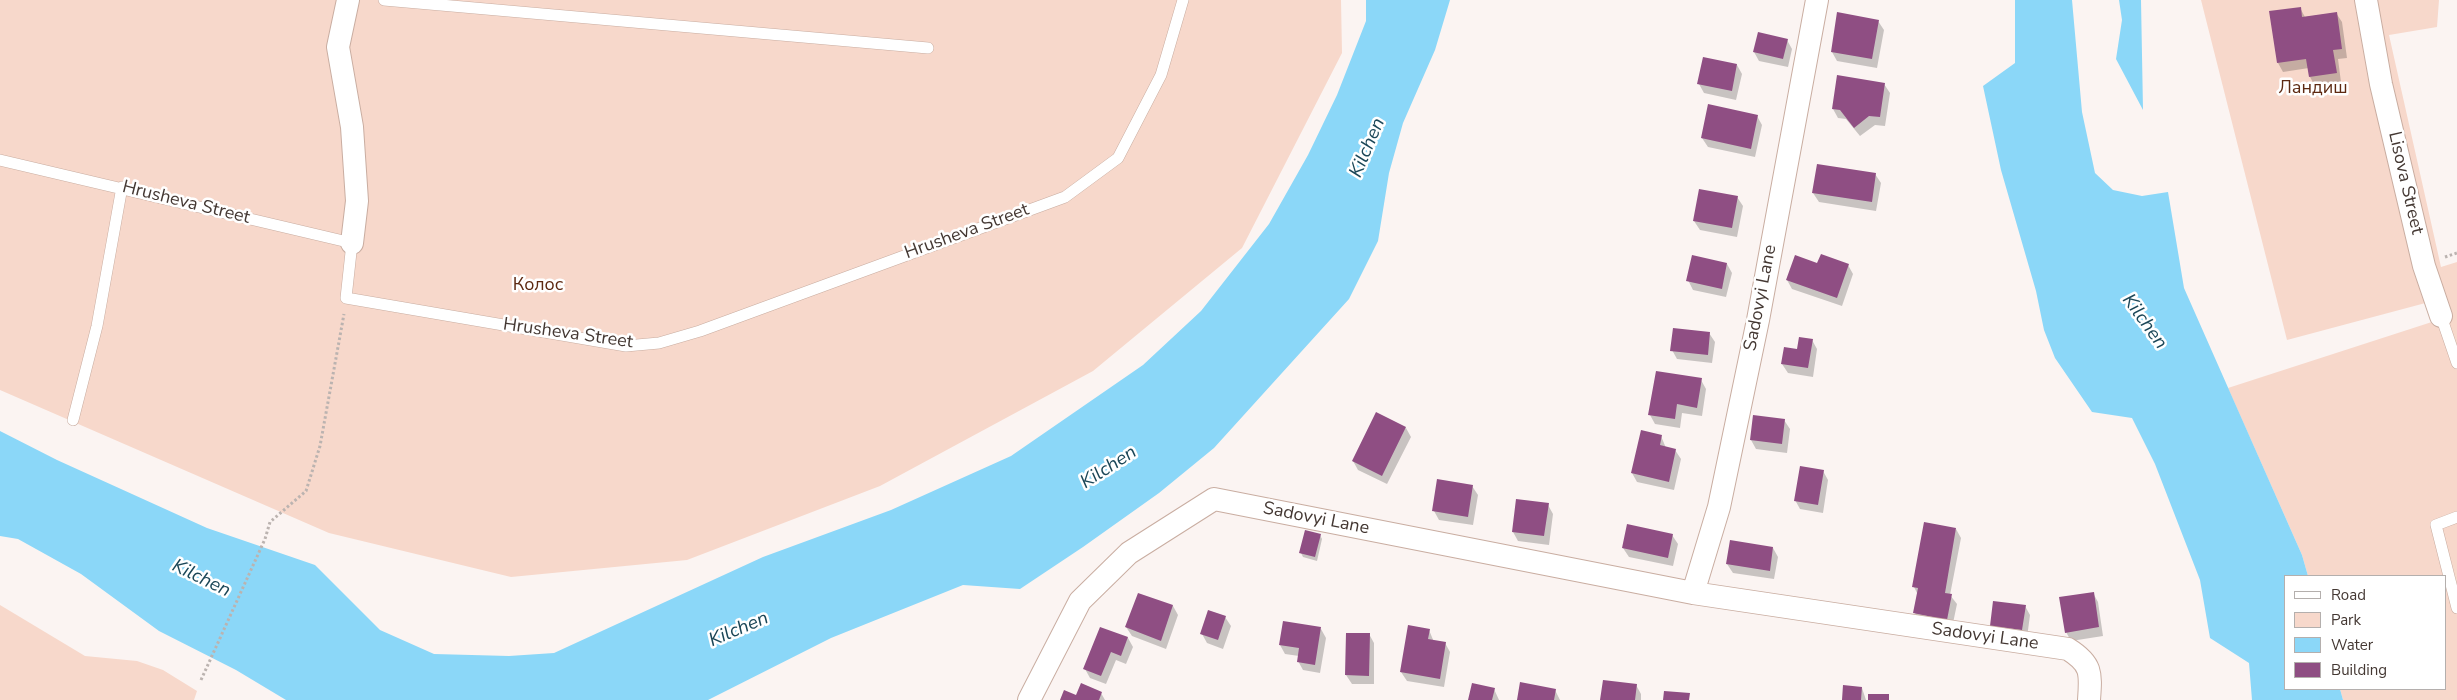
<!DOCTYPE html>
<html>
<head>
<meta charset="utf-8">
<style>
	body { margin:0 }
	#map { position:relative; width:2457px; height:700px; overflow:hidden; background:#fbf4f2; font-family:"Nunito Sans",sans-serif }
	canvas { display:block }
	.legend { position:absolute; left:2284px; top:575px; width:162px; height:115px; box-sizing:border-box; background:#fff; border:1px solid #b4afad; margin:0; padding:6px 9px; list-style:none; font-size:15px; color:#443833 }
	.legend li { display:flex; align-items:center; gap:10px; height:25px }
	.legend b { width:25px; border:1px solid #b4afad }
</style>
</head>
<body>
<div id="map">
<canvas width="2457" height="700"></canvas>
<ul class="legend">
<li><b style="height:6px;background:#fff"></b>Road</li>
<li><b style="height:14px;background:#f7d8cb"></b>Park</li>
<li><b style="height:14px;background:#8bd7f8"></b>Water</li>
<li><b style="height:14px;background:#8f4e83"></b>Building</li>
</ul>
</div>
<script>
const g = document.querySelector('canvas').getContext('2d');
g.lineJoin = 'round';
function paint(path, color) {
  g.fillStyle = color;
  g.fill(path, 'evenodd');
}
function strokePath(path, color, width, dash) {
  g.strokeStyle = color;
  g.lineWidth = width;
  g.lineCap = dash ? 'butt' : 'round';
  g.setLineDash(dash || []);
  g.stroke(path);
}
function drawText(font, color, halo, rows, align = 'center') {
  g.font = font + ' "Nunito Sans",sans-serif';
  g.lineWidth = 5;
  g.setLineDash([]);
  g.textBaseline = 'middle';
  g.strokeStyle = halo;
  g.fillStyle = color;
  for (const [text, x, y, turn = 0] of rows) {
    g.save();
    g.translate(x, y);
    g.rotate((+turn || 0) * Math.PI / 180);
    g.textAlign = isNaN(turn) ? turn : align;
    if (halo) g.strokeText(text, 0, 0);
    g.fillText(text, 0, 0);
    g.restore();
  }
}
paint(new Path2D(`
	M 0,0 L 1341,0 L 1342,53 L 1242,248 L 1093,371 L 880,486 L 687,560 L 511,577 L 329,533 L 0,390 Z
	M 2201,0 L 2439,0 L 2437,27 L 2389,35 L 2441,267 L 2457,262 L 2457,700 L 2343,700 L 2340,689 L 2446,689 L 2446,576 L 2308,576 L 2302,555 L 2228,388 L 2438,320 L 2433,301 L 2287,340 Z
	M 0,605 L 85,656 L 137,661 L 163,670 L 197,691 L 194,700 L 0,700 Z`), '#f7d8cb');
paint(new Path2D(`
	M 1366,0 L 1450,0 L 1435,50 L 1403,123 L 1389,173 L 1378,241 L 1349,299 L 1214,448 L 1159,493 L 1083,547 L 1020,589 L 963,585 L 831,638 L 708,700 L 286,700 L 236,670 L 159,631 L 81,574 L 18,539 L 0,536 L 0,431 L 57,460 L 207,528 L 315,565 L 380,630 L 434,654 L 509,656 L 554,653 L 763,557 L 891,510 L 1011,456 L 1143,365 L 1201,311 L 1269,224 L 1308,155 L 1337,95 L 1366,21 Z
	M 2015,0 L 2072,0 L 2082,112 L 2095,173 L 2113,190 L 2142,196 L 2168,192 L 2184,288 L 2302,555 L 2308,576 L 2286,576 L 2286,689 L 2340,689 L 2343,700 L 2252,700 L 2249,663 L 2210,638 L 2200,580 L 2155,464 L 2132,418 L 2092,412 L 2055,358 L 2044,330 L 2036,291 L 2001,170 L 1983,86 L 2015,63 Z
	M 2119,0 L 2141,0 L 2143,110 L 2116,59 L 2122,20 Z`), '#8bd7f8');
paint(new Path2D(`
	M 2300,8 L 2305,17 L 2336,13 L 2342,22 L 2347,58 L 2338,59 L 2341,82 L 2315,86 L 2310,77 L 2309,68 L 2283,72 L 2278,63 L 2271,12 Z
	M 1878,21 L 1884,30 L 1877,68 L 1837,61 L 1832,52 Z
	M 1787,40 L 1792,49 L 1788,67 L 1759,61 L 1754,52 Z
	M 1737,65 L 1742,74 L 1736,100 L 1704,93 L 1699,84 Z
	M 1884,84 L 1890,93 L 1885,126 L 1875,125 L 1860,136 L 1846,119 L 1838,118 L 1833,109 Z
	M 1757,116 L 1762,125 L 1755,157 L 1708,147 L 1702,138 Z
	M 1875,174 L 1881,183 L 1876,211 L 1819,202 L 1813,193 Z
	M 1737,197 L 1743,206 L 1737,237 L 1700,230 L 1694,221 Z
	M 1727,264 L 1732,273 L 1726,297 L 1693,290 L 1688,280 Z
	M 1818,265 L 1848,265 L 1853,274 L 1842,306 L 1792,289 L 1787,280 Z
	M 1709,333 L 1715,342 L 1712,363 L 1677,359 L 1672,350 Z
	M 1812,340 L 1817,349 L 1813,377 L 1788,373 L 1782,364 Z
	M 1701,380 L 1706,389 L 1702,416 L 1682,413 L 1680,428 L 1655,424 L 1650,415 Z
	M 1784,420 L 1790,429 L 1787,453 L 1756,449 L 1751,440 Z
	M 1406,428 L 1411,437 L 1387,484 L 1358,470 L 1353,461 Z
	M 1661,436 L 1666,448 L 1675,450 L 1681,459 L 1674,490 L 1637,482 L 1632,473 Z
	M 1823,471 L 1828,480 L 1823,513 L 1800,509 L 1795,500 Z
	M 1472,486 L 1478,495 L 1473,525 L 1439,520 L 1434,511 Z
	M 1548,505 L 1553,514 L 1549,545 L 1518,541 L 1513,532 Z
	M 1956,529 L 1961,538 L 1950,595 L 1957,604 L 1952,628 L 1920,622 L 1915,613 L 1918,595 L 1914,587 Z
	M 1320,535 L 1322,539 L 1317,561 L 1303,557 L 1301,553 Z
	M 1672,535 L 1678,544 L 1673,566 L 1629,557 L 1623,548 Z
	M 1773,548 L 1778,557 L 1774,579 L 1733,573 L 1727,564 Z
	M 2093,593 L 2098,602 L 2103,636 L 2071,641 L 2066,632 Z
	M 1139,594 L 1173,606 L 1178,615 L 1166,649 L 1132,636 L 1126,627 Z
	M 2025,606 L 2030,615 L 2027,638 L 1997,635 L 1992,626 Z
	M 1225,617 L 1231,626 L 1223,649 L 1207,643 L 1202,634 Z
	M 1101,628 L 1128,638 L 1133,647 L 1126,664 L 1116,660 L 1106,684 L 1090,678 L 1085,669 Z
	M 1321,629 L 1326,638 L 1320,673 L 1303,670 L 1298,661 L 1299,656 L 1285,654 L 1280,645 Z
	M 1429,630 L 1434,642 L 1445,643 L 1450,652 L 1444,687 L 1407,681 L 1401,672 Z
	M 1347,634 L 1369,634 L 1374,643 L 1374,684 L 1352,684 L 1346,675 Z
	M 1636,685 L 1641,694 L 1641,700 L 1601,700 Z
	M 1862,688 L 1866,700 L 1843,700 Z
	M 1494,689 L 1499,700 L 1469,700 Z
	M 1555,690 L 1560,700 L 1518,700 Z
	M 1101,693 L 1105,700 L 1061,700 L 1076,697 Z`), '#0003');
paint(new Path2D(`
	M 2301,7 L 2302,17 L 2337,12 L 2342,49 L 2333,50 L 2337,73 L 2309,77 L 2306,59 L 2277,63 L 2269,11 Z
	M 1837,12 L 1879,20 L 1872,59 L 1831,52 Z
	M 1758,32 L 1788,39 L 1783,59 L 1753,52 Z
	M 1703,57 L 1737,64 L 1732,91 L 1697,84 Z
	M 1837,75 L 1885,83 L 1880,117 L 1869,116 L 1854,128 L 1840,110 L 1832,109 Z
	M 1708,104 L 1758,115 L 1751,149 L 1701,138 Z
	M 1817,164 L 1876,173 L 1872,202 L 1812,193 Z
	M 1699,189 L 1738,196 L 1732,228 L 1693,221 Z
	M 1821,254 L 1849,264 L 1837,298 L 1786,280 L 1795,255 L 1817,263 Z
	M 1692,255 L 1727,263 L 1722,289 L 1686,281 Z
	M 1673,328 L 1710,332 L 1708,355 L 1670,351 Z
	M 1799,337 L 1813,339 L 1808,368 L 1781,364 L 1784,347 L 1797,349 Z
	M 1656,371 L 1702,378 L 1697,408 L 1677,404 L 1675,419 L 1648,415 Z
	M 1376,412 L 1406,427 L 1382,476 L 1352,461 Z
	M 1753,415 L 1785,419 L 1782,444 L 1750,440 Z
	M 1641,430 L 1662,435 L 1660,445 L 1676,449 L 1669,482 L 1631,473 Z
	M 1800,466 L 1824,470 L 1818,505 L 1794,501 Z
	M 1437,479 L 1473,485 L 1468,517 L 1432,511 Z
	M 1516,499 L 1549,503 L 1544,536 L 1512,532 Z
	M 1924,522 L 1956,528 L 1945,593 L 1952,594 L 1947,620 L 1913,613 L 1918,588 L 1912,587 Z
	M 1627,524 L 1673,534 L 1668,558 L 1622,548 Z
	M 1305,530 L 1321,534 L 1315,557 L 1299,553 Z
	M 1730,540 L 1773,547 L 1770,571 L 1726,564 Z
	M 2094,592 L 2099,627 L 2065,633 L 2059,597 Z
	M 1138,593 L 1173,605 L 1161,641 L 1125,627 Z
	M 1993,601 L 2026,605 L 2022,630 L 1990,626 Z
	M 1208,610 L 1226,616 L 1218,640 L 1200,634 Z
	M 1283,621 L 1321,627 L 1315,665 L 1297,662 L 1299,648 L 1279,645 Z
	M 1408,625 L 1430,629 L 1428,639 L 1446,642 L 1440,679 L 1400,672 Z
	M 1100,627 L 1128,637 L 1121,656 L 1111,652 L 1101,676 L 1083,669 Z
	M 1346,633 L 1370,633 L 1369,676 L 1345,675 Z
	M 1603,680 L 1637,684 L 1635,700 L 1600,700 Z
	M 1520,682 L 1556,689 L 1554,700 L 1517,700 Z
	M 1081,683 L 1102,692 L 1099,700 L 1060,700 L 1064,690 L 1076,695 Z
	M 1472,683 L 1495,688 L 1492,700 L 1468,700 Z
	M 1843,685 L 1862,687 L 1861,700 L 1842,700 Z
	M 1664,691 L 1690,693 L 1689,700 L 1663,700 Z
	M 1868,694 L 1889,694 L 1889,700 L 1868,700 Z`), '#8f4e83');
const service = new Path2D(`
	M 384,0 L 928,48
	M 0,160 L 352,243 L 346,298 L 626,346 L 659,343 L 700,331 L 1065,197 L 1118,158 L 1161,75 L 1183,0
	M 2441,316 L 2457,363
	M 73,420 L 97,326 L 122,187
	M 2457,517 L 2436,525 L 2457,608`);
const minor = new Path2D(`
	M 348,0 L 338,47 L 352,127 L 357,201 L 352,243
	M 2366,0 L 2381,84 L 2424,266 L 2441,316
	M 1693,593 L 1719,507 L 1758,320 L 1817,0
	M 1029,700 L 1080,601 L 1129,553 L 1214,499 L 1693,593 L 2068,649 C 2092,664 2091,673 2089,700`);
strokePath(service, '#c9ada1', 12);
strokePath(minor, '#c9ada1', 24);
strokePath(new Path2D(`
	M 2445,257 L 2457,253
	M 201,680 L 265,539 L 270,522 L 306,491 L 320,446 L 344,314`), '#bbb3b0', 3, [2.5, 2.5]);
strokePath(service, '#fff', 11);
strokePath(minor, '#fff', 22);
drawText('18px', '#5d2911', '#fff', [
	["Ландиш",2313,89],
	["Колос",538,286]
]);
drawText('18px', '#443833', '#fff', [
	["Lisova Street",2405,183,77],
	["Hrusheva Street",186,203,14],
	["Hrusheva Street",967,232,-20],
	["Sadovyi Lane",1761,298,-79],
	["Hrusheva Street",568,334,8],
	["Sadovyi Lane",1316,519,11],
	["Sadovyi Lane",1985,637,8]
]);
drawText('italic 19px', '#1b4758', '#fff', [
	["Kilchen",1368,148,-67],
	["Kilchen",2144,322,54],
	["Kilchen",1109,468,-33],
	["Kilchen",201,579,26],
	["Kilchen",739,630,-23]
]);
</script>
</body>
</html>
